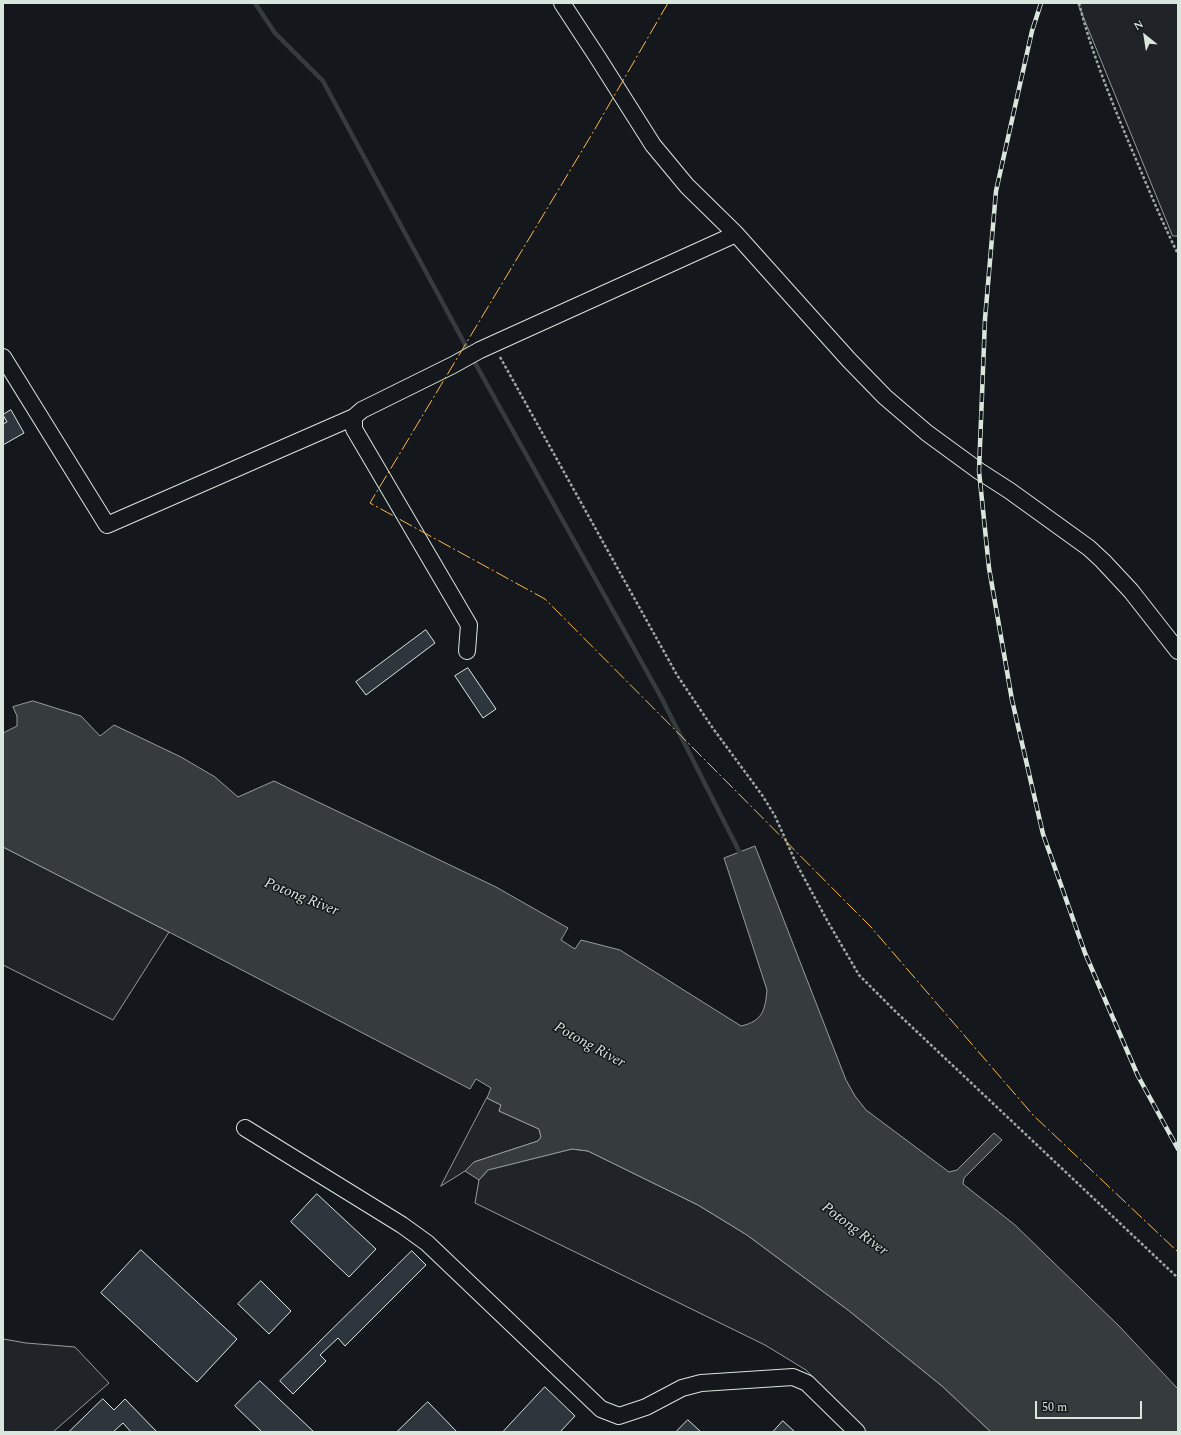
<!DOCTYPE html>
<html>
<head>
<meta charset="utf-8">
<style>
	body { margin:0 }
	#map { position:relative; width:1181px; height:1435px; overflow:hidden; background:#14181c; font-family:Spectral,serif }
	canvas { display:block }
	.frame { position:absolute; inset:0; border:4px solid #d8e6dc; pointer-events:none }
	.north { position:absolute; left:1125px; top:16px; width:40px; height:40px; -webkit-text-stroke:3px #14181c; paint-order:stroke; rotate:330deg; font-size:11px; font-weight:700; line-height:16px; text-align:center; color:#d8e6dc }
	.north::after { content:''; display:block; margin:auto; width:14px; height:18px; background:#d8e6dc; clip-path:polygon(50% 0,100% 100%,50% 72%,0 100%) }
	.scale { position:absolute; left:1035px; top:1401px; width:107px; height:18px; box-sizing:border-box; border:2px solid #d8e6dc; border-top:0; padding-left:5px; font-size:12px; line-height:14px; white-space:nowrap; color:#d8e6dc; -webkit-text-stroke:3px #14181c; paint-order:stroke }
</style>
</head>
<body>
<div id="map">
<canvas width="1181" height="1435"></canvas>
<div class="frame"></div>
<div class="north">N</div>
<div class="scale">50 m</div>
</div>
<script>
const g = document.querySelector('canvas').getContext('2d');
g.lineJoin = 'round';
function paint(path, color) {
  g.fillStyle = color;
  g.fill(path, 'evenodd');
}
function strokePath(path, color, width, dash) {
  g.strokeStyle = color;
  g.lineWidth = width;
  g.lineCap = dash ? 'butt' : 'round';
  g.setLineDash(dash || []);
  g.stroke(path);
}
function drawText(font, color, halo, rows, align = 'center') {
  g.font = font + ' Spectral,serif';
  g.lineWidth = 3;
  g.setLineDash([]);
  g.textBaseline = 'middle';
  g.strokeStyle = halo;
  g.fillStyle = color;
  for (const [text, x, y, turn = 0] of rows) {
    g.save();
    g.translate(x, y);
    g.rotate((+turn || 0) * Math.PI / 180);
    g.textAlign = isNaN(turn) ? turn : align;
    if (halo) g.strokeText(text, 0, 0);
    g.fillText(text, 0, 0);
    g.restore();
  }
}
const green = new Path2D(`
	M 1078,3 L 1178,3 L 1178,236 L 1173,236 Z
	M 3,847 L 169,932 L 113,1020 L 3,965 Z
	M 487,1098 L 501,1105 L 499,1111 L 539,1129 L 541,1137 L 538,1141 L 474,1162 L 465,1171 L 441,1186 Z
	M 572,1149 L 588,1151 L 698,1205 L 747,1235 L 848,1310 L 942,1386 L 991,1432 L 867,1432 L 806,1370 L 765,1345 L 475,1203 L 479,1180 L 488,1170 Z
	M 3,1339 L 26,1343 L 75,1347 L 109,1383 L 53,1432 L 3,1432 Z`);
paint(green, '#202428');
strokePath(green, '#939e99', 1);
const water = new Path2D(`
	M 33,701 L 81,716 L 100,736 L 114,725 L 181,757 L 215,777 L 238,797 L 274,781 L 496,887 L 568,928 L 561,940 L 575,949 L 581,940 L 620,950 L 741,1026 C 763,1021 765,1010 767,990 L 724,858 L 755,846 L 846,1080 L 855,1096 L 866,1110 L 949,1172 L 957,1170 L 994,1133 L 1002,1140 L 964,1178 L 963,1184 L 1015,1225 L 1120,1327 L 1178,1389 L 1178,1432 L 991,1432 L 942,1386 L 848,1310 L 747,1235 L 698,1205 L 588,1151 L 572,1149 L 488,1170 L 479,1180 L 465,1171 L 474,1162 L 538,1141 L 541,1137 L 539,1129 L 499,1111 L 501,1105 L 487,1098 L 491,1088 L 476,1079 L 470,1089 L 169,932 L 3,847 L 3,733 L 17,726 L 17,716 L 13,707 Z`);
paint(water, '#363b3e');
strokePath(water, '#939e99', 1);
strokePath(new Path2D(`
	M 255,3 L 275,33 L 323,81 L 474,361 L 661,697 L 742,857`), '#363b3e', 4.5);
const building = new Path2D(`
	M 11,410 L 24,433 L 3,445 L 3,424 L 7,422 L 3,415 Z
	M 426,630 L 435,643 L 366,695 L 356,682 Z
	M 468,668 L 496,709 L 483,718 L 455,676 Z
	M 317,1194 L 376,1249 L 349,1277 L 291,1222 Z
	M 141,1250 L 237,1339 L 197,1382 L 101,1293 Z
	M 412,1251 L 426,1265 L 345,1346 L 338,1338 L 320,1355 L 326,1361 L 293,1394 L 280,1381 Z
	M 261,1281 L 291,1311 L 269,1334 L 238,1304 Z
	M 260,1381 L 314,1432 L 262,1432 L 235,1406 Z
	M 545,1387 L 575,1416 L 560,1432 L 503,1432 Z
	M 103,1399 L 114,1410 L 125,1399 L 157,1432 L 131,1432 L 123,1423 L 113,1432 L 69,1432 Z
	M 428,1402 L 457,1432 L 397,1432 Z
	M 688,1420 L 701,1432 L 676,1432 Z
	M 783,1421 L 795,1432 L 773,1432 Z`);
paint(building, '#2c363c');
strokePath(building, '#d8e6dc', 1);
const minor = new Path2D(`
	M 562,3 L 598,58 L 653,145 L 687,186 L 736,234 L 849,360 L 885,397 L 927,433 L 979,471 L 1010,491 L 1089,548 L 1103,561 L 1131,591 L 1178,651
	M 3,357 L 107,525 L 354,417
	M 467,651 L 469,625 L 354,429 L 354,417 L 362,410 L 453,365 L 480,350 L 736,234
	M 245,1128 L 402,1225 L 427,1243 L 601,1409 L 619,1416 L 646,1407 L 682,1388 L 701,1383 L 793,1377 L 807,1383 L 857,1432`);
strokePath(minor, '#d8e6dc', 18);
strokePath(new Path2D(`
	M 1079,3 C 1091,51 1110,97 1129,143 C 1145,180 1160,218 1178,254
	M 500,357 L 677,675 L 712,727 L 762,795 L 775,816 L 796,863 L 828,922 L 859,975 L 895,1011 L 1178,1278`), '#9da8a2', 2.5, [3, 2]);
strokePath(minor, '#14181c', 16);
const rail = new Path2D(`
	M 1041,3 L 1032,31 L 996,191 L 985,319 L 979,471 L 989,568 L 1012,700 L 1043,834 L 1085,953 L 1138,1076 L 1178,1149`);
strokePath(rail, '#d8e6dc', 4.5);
strokePath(rail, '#14181c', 3, [9]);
strokePath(new Path2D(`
	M 668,3 L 592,134 L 370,503 L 545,599 L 870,926 L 1033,1115 L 1178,1252`), '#ffb74d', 1, [14, 3, 2, 3]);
drawText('italic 15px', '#d8e6dc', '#14181c', [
	["Potong River",301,898,22],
	["Potong River",589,1046,29],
	["Potong River",854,1230,37]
]);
</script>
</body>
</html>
